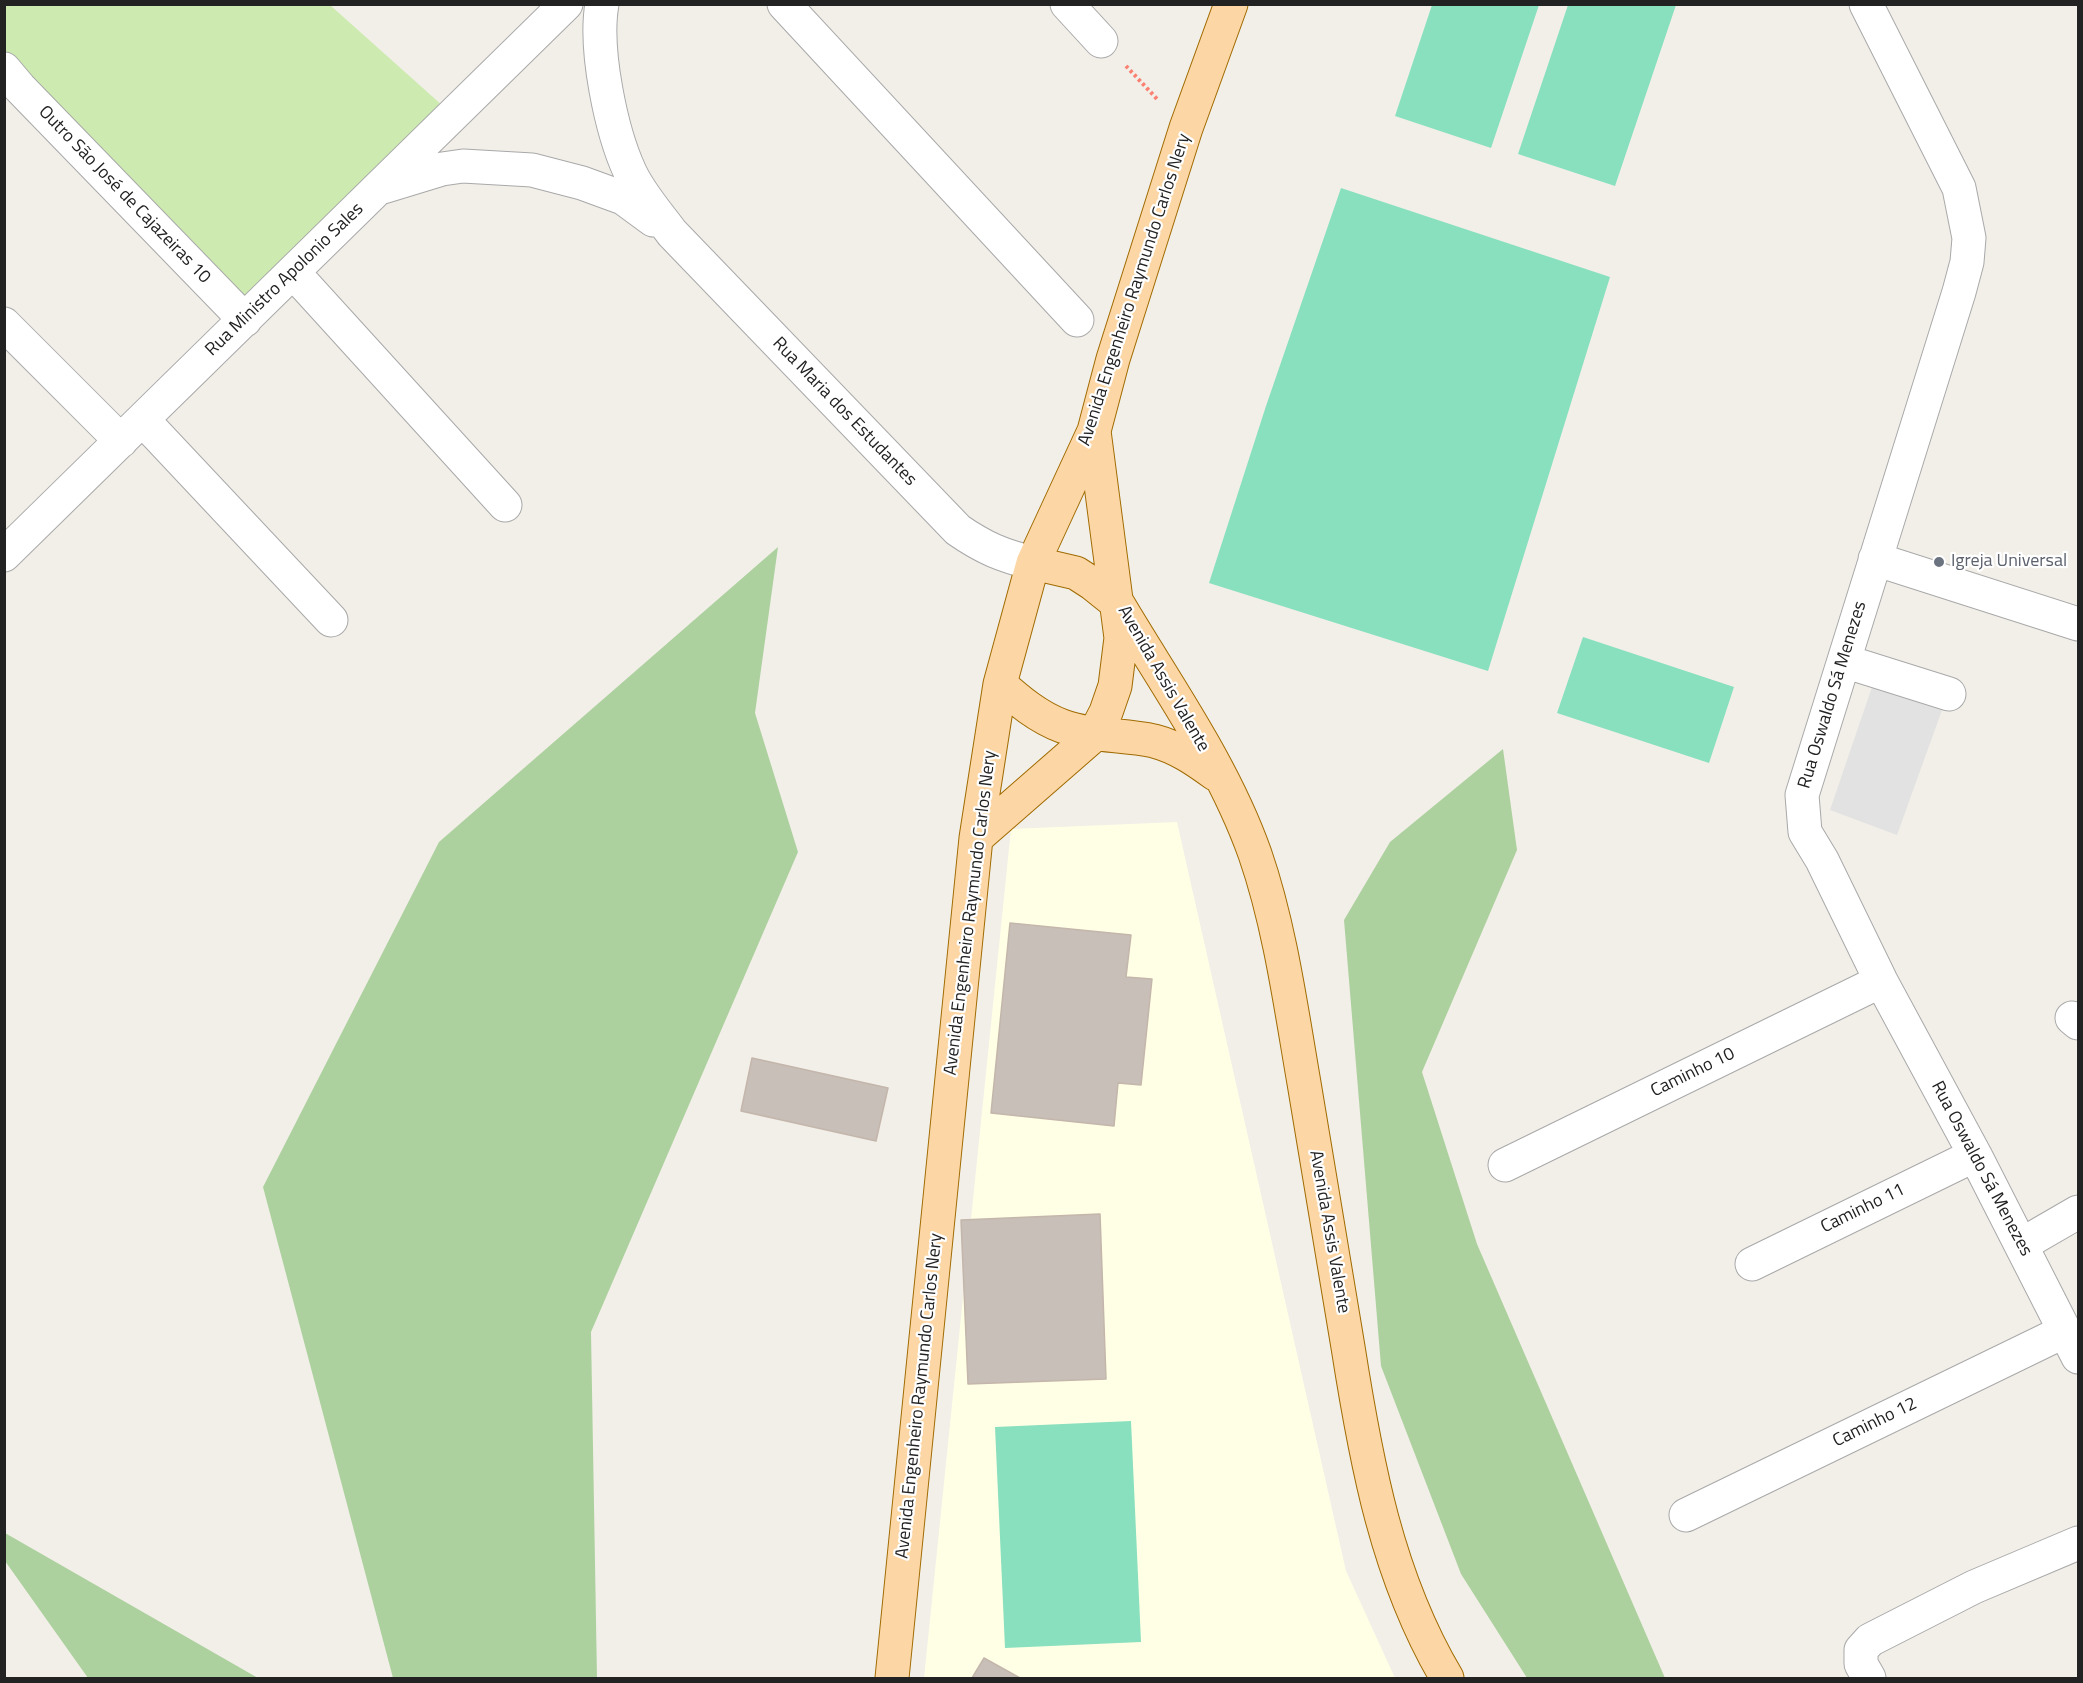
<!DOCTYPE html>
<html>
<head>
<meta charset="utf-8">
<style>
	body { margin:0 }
	#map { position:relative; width:2083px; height:1683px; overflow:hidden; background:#f2efe9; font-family:"Titillium Web",sans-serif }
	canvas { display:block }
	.frame { position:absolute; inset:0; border:6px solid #222; pointer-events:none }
</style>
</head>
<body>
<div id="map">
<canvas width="2083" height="1683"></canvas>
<div class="frame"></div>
</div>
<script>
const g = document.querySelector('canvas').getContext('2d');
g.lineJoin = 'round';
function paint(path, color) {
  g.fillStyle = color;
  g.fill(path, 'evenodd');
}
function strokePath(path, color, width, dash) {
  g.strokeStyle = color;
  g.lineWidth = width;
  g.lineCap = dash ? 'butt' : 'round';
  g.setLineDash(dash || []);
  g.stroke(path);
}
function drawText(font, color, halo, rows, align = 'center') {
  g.font = font + ' "Titillium Web",sans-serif';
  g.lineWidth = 4.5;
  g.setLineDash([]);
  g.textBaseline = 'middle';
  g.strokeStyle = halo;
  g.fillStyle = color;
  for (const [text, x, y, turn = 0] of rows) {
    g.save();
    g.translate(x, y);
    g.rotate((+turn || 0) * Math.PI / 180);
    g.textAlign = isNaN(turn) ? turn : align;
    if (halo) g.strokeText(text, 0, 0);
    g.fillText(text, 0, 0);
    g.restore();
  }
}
paint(new Path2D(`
	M 1177,822 L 1346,1571 L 1395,1678 L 924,1678 L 1011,829 Z`), '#ffffe5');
paint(new Path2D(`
	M 4,5 L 330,5 L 443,106 L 247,302 L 5,59 Z`), '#cdebb0');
paint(new Path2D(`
	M 778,547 L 755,713 L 798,852 L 591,1332 L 597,1678 L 393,1678 L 263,1187 L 439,842 Z
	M 1503,749 L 1517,850 L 1422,1072 L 1477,1244 L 1665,1678 L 1527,1678 L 1461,1574 L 1381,1366 L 1344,920 L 1390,842 Z
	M 5,1533 L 258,1678 L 88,1678 L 5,1561 Z`), '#add19e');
paint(new Path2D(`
	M 1432,5 L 1539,5 L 1491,148 L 1395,116 Z
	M 1568,5 L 1676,5 L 1615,186 L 1518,154 Z
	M 1341,188 L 1610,277 L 1488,671 L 1209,583 L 1266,406 Z
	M 1583,637 L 1734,687 L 1709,763 L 1557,713 Z
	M 1131,1421 L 1141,1642 L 1005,1648 L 995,1427 Z`), '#88e0be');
paint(new Path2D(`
	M 1872,687 L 1942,710 L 1897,835 L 1830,810 Z`), '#e2e2e2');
const building = new Path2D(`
	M 1010,923 L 1131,935 L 1126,977 L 1152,979 L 1141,1085 L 1118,1083 L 1114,1126 L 991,1113 Z
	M 752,1058 L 888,1088 L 876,1141 L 741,1111 Z
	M 1100,1214 L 1106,1379 L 968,1384 L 961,1220 Z
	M 984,1658 L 1020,1678 L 972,1678 Z`);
paint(building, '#c7bfb8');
strokePath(building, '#c4b6ab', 1.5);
const minor = new Path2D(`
	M 602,4 C 594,49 611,131 630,172 C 640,194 658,214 672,233 L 958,530 C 984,548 1003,556 1033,563
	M 784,4 L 1077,320
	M 1067,4 L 1101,41
	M 1866,4 L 1959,188 L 1969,238 L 1967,262 L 1959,292 L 1802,795 L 1805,832 L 1822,860 L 1881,981 L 1975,1155 L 2078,1357
	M 4,69 L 20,88 L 245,320
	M 383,187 L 442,169 L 463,166 L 532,170 L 582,183 L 623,198 L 653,220
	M 293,272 L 505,505
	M 4,324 L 121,441
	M 143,420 L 331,620
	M 4,555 L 566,4
	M 1875,559 L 2078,624
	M 1844,661 L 1949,694
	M 2072,1018 L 2078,1023
	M 1505,1165 L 1881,981
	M 2021,1245 L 2078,1212
	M 1752,1264 L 1975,1155
	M 1686,1515 L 2065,1331
	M 1869,1678 L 1861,1664 L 1861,1650 L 1870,1640 L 1974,1587 L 2078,1543`);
const major = new Path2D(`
	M 1033,563 L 1076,573 L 1093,584 L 1118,604 C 1166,685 1223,764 1255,854 C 1280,926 1291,1008 1304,1083 C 1319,1171 1334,1259 1348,1347 C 1366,1462 1387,1577 1447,1678
	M 1000,684 C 1019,701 1038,717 1062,726 C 1092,737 1123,734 1154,741 C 1177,747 1196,760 1215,774
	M 976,838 L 1094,735 L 1106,712 L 1115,686 L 1121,638 L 1094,431
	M 892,1678 L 976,838 L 1000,684 L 1033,563 L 1094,431 L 1113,359 L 1186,128 L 1231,4`);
strokePath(minor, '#a9a9a9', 35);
strokePath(major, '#a06b00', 35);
strokePath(new Path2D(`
	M 1126,66 L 1158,100`), '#fa8072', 4, [3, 3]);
strokePath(minor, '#fff', 33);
strokePath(major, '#fcd6a4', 33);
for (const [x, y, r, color] of [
	[1939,562,6,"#6b7280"]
]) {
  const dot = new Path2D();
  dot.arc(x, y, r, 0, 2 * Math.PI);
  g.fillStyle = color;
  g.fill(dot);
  strokePath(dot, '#fff', 2);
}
drawText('18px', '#222', '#fff', [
	["Outro São José de Cajazeiras 10",124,195,46],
	["Rua Ministro Apolonio Sales",285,280,-44],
	["Avenida Engenheiro Raymundo Carlos Nery",1135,290,-72],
	["Rua Maria dos Estudantes",844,412,46],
	["Avenida Assis Valente",1163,679,60],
	["Rua Oswaldo Sá Menezes",1833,695,-73],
	["Avenida Engenheiro Raymundo Carlos Nery",971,913,-83],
	["Caminho 10",1693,1073,-26],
	["Rua Oswaldo Sá Menezes",1981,1169,62],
	["Caminho 11",1863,1209,-26],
	["Avenida Assis Valente",1329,1232,80],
	["Avenida Engenheiro Raymundo Carlos Nery",920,1396,-84],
	["Caminho 12",1875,1423,-26]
]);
drawText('18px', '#5b616d', '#fff', [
	["Igreja Universal",1951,562]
], 'left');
</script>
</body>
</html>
